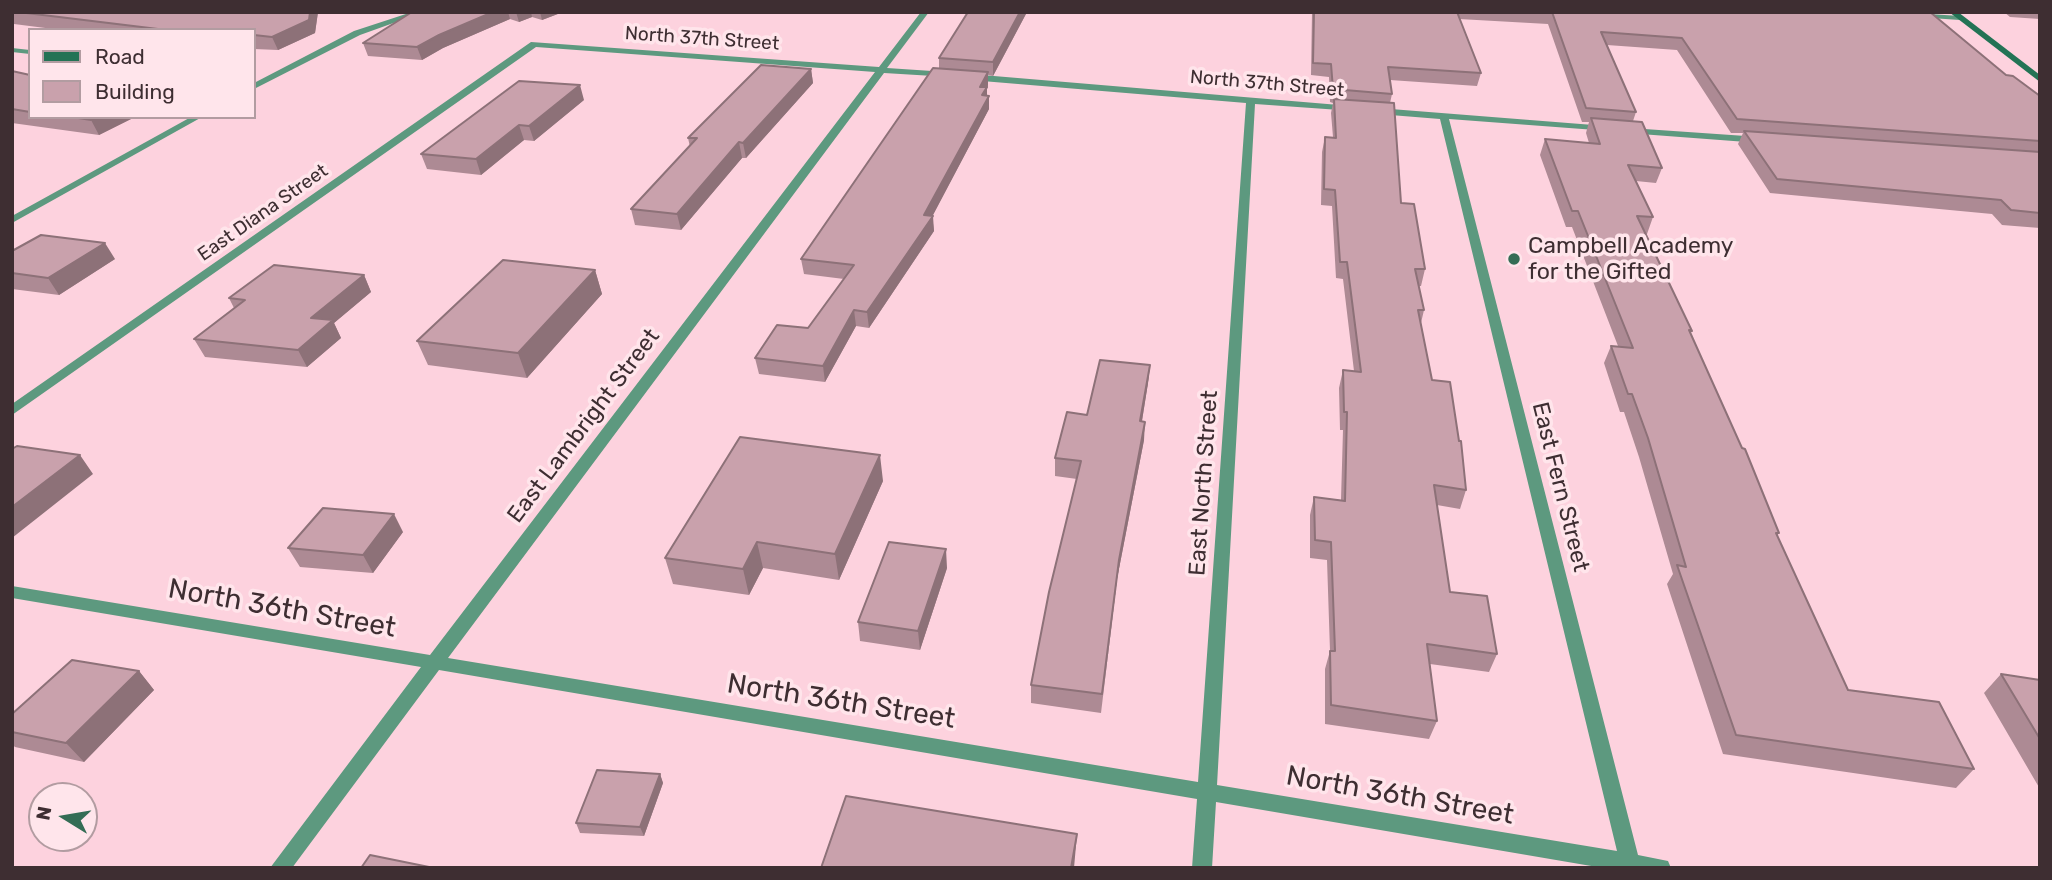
<!DOCTYPE html>
<html>
<head>
<meta charset="utf-8">
<style>
	body { margin:0 }
	#map { position:relative; width:2052px; height:880px; overflow:hidden; background:#fdd2de; font-family:Rubik,sans-serif }
	canvas { display:block }
	.frame { position:absolute; inset:0; border:14px solid #3e2e32; pointer-events:none }
	.legend { position:absolute; left:28px; top:28px; width:228px; height:91px; box-sizing:border-box; background:#ffe5eb; border:2px solid #b29ca1; margin:0; padding:9px 12px; list-style:none; font-size:21px; color:#3e2e32 }
	.legend li { display:flex; align-items:center; gap:14px; height:35px }
	.legend b { width:35px; border:2px solid #b29ca1 }
	.north { position:absolute; left:28px; top:782px; width:70px; height:70px; box-sizing:border-box; background:#ffe5eb; border:2px solid #b29ca1; border-radius:50%; rotate:281deg; font-size:19px; font-weight:700; line-height:28px; text-align:center; color:#3e2e32 }
	.north::after { content:''; display:block; margin:auto; width:24px; height:32px; background:#346d55; clip-path:polygon(50% 0,100% 100%,50% 72%,0 100%) }
</style>
</head>
<body>
<div id="map">
<canvas width="2052" height="880"></canvas>
<div class="frame"></div>
<ul class="legend">
<li><b style="height:9px;background:#237355"></b>Road</li>
<li><b style="height:19px;background:#c9a1ac"></b>Building</li>
</ul>
<div class="north">N</div>
</div>
<script>
const g = document.querySelector('canvas').getContext('2d');
g.lineJoin = 'round';
function paint(path, color) {
  g.fillStyle = color;
  g.fill(path, 'evenodd');
}
function strokePath(path, color, width, dash) {
  g.strokeStyle = color;
  g.lineWidth = width;
  g.lineCap = dash ? 'butt' : 'round';
  g.setLineDash(dash || []);
  g.stroke(path);
}
function drawText(font, color, halo, rows, align = 'center') {
  g.font = font + ' Rubik,sans-serif';
  g.lineWidth = 7;
  g.setLineDash([]);
  g.textBaseline = 'middle';
  g.strokeStyle = halo;
  g.fillStyle = color;
  for (const [text, x, y, turn = 0] of rows) {
    g.save();
    g.translate(x, y);
    g.rotate((+turn || 0) * Math.PI / 180);
    g.textAlign = isNaN(turn) ? turn : align;
    if (halo) g.strokeText(text, 0, 0);
    g.fillText(text, 0, 0);
    g.restore();
  }
}
paint(new Path2D(`
	M 412,12 L 424,12 L 360,35 L 254,89 L 254,83 L 354,31 Z
	M 921,12 L 929,12 L 887,68 L 947,72 L 950,73 L 950,77 L 884,73 L 448,658 L 1198,782 L 1246,103 L 970,80 L 966,77 L 970,74 L 1351,106 L 1354,107 L 1354,111 L 1255,104 L 1217,785 L 1617,851 L 1440,119 L 1378,114 L 1373,111 L 1378,108 L 1606,126 L 1609,127 L 1609,131 L 1449,119 L 1638,855 L 1668,861 L 1671,868 L 1603,868 L 1216,802 L 1212,868 L 1192,868 L 1197,799 L 439,670 L 292,868 L 270,868 L 421,667 L 12,598 L 12,586 L 430,655 L 875,72 L 536,47 L 12,415 L 12,404 L 531,42 L 879,67 Z
	M 1913,13 L 1960,16 L 1964,18 L 1960,20 L 1916,17 L 1912,15 Z
	M 12,48 L 30,50 L 30,54 L 12,52 Z
	M 191,117 L 202,117 L 12,223 L 12,216 Z
	M 1630,128 L 1760,137 L 1765,140 L 1760,143 L 1627,133 L 1627,129 Z`), '#5d997f');
paint(new Path2D(`
	M 1949,12 L 1958,12 L 2040,75 L 2040,82 Z`), '#237355');
paint(new Path2D(`
	M 12,12 L 318,12 L 315,33 L 278,50 L 254,49 L 254,30 L 61,30 L 14,24 L 12,21 Z
	M 412,12 L 563,12 L 542,20 L 532,17 L 519,22 L 510,19 L 443,48 L 422,60 L 368,56 L 363,43 Z
	M 968,12 L 1027,12 L 993,76 L 988,75 L 988,85 L 987,89 L 987,96 L 989,96 L 989,109 L 932,216 L 934,231 L 869,328 L 856,326 L 825,382 L 759,374 L 755,358 L 808,328 L 844,279 L 804,274 L 801,259 L 939,68 L 939,58 Z
	M 1312,12 L 1930,12 L 2006,75 L 2040,96 L 2040,228 L 2002,225 L 1992,214 L 1770,193 L 1738,144 L 1743,133 L 1731,133 L 1677,50 L 1607,45 L 1636,112 L 1633,121 L 1662,168 L 1656,183 L 1636,181 L 1653,217 L 1647,234 L 1645,234 L 1692,331 L 1690,334 L 1779,533 L 1777,536 L 1848,690 L 1974,769 L 1956,788 L 1723,754 L 1667,584 L 1673,574 L 1639,457 L 1624,412 L 1620,412 L 1604,363 L 1611,346 L 1618,346 L 1572,227 L 1566,227 L 1540,155 L 1545,139 L 1589,143 L 1586,133 L 1589,122 L 1582,122 L 1548,24 L 1459,19 L 1481,73 L 1477,86 L 1390,80 L 1392,94 L 1390,103 L 1401,203 L 1425,269 L 1421,286 L 1419,286 L 1424,310 L 1421,323 L 1432,380 L 1466,490 L 1460,509 L 1437,505 L 1450,592 L 1497,654 L 1489,672 L 1430,664 L 1437,721 L 1429,739 L 1325,724 L 1325,669 L 1330,651 L 1327,560 L 1310,558 L 1310,515 L 1314,497 L 1341,500 L 1343,430 L 1340,430 L 1339,388 L 1343,370 L 1354,371 L 1343,279 L 1336,278 L 1332,206 L 1321,205 L 1322,152 L 1325,137 L 1333,137 L 1331,113 L 1333,103 L 1330,102 L 1329,77 L 1311,75 Z
	M 2004,12 L 2040,12 L 2040,19 L 2010,17 Z
	M 811,69 L 813,83 L 746,158 L 742,158 L 681,230 L 635,225 L 631,209 L 690,147 L 688,138 Z
	M 12,71 L 30,75 L 30,117 L 135,117 L 99,135 L 12,123 Z
	M 584,100 L 534,141 L 524,140 L 481,175 L 427,169 L 421,154 Z
	M 12,251 L 115,259 L 59,295 L 12,289 Z
	M 595,270 L 602,294 L 527,378 L 428,365 L 417,341 Z
	M 364,275 L 371,292 L 334,323 L 341,338 L 307,367 L 205,357 L 194,339 L 234,308 L 229,298 Z
	M 1150,365 L 1148,383 L 1142,421 L 1144,440 L 1117,579 L 1101,713 L 1031,703 L 1031,685 L 1077,479 L 1055,476 L 1055,458 L 1087,415 Z
	M 883,481 L 839,580 L 763,568 L 749,595 L 673,584 L 665,558 Z
	M 403,532 L 373,573 L 300,567 L 288,548 Z
	M 947,568 L 920,650 L 860,641 L 858,622 Z
	M 139,671 L 154,690 L 84,762 L 15,747 L 12,744 L 12,714 Z
	M 2001,674 L 2040,680 L 2040,789 L 1984,693 Z
	M 660,774 L 663,783 L 644,836 L 580,833 L 576,823 Z`), '#ad8a94');
paint(new Path2D(`
	M 310,12 L 318,12 L 315,33 L 278,50 L 272,37 Z
	M 493,12 L 508,12 L 510,19 L 443,48 L 422,60 L 417,47 L 439,35 Z
	M 516,12 L 531,12 L 532,17 L 519,22 Z
	M 540,12 L 563,12 L 542,20 Z
	M 1020,12 L 1027,12 L 993,76 L 993,62 Z
	M 811,69 L 813,83 L 746,158 L 743,143 Z
	M 988,72 L 988,85 L 987,89 L 987,99 L 989,96 L 989,109 L 931,219 L 933,216 L 934,231 L 869,328 L 867,312 L 924,215 L 980,87 Z
	M 580,85 L 584,100 L 534,141 L 529,126 Z
	M 96,117 L 135,117 L 99,135 L 91,120 Z
	M 519,125 L 524,140 L 481,175 L 476,159 Z
	M 739,142 L 742,158 L 681,230 L 677,214 Z
	M 105,243 L 115,259 L 59,295 L 48,278 Z
	M 595,270 L 602,294 L 527,378 L 518,353 Z
	M 364,275 L 371,292 L 334,323 L 341,338 L 307,367 L 298,350 L 311,318 Z
	M 854,310 L 856,326 L 825,382 L 823,366 Z
	M 1150,365 L 1148,383 L 1139,439 L 1140,421 Z
	M 1145,422 L 1144,440 L 1117,579 L 1101,713 L 1119,560 Z
	M 80,455 L 93,474 L 12,538 L 12,507 Z
	M 880,455 L 883,481 L 839,580 L 835,554 Z
	M 394,514 L 403,532 L 373,573 L 363,555 Z
	M 757,542 L 763,568 L 749,595 L 743,569 Z
	M 946,549 L 947,568 L 920,650 L 918,631 Z
	M 139,671 L 154,690 L 84,762 L 66,743 Z
	M 660,774 L 663,783 L 644,836 L 640,827 Z
	M 1077,834 L 1074,868 L 1071,868 Z`), '#8d7178');
const building = new Path2D(`
	M 18,12 L 310,12 L 309,20 L 272,37 L 254,35 L 254,30 L 158,29 Z
	M 412,12 L 493,12 L 439,35 L 417,47 L 363,43 Z
	M 968,12 L 1020,12 L 993,62 L 939,58 Z
	M 1314,12 L 1457,12 L 1481,73 L 1388,67 L 1392,94 L 1333,89 L 1331,64 L 1313,63 Z
	M 1550,12 L 1930,12 L 2006,75 L 2013,76 L 2040,96 L 2040,141 L 1737,119 L 1682,38 L 1601,32 L 1636,112 L 1586,108 L 1552,12 Z
	M 761,65 L 811,69 L 743,143 L 739,142 L 677,214 L 631,209 L 697,138 L 688,138 Z
	M 933,68 L 988,72 L 980,87 L 987,87 L 982,95 L 989,96 L 924,215 L 933,216 L 867,312 L 854,310 L 823,366 L 755,358 L 777,325 L 808,328 L 854,265 L 801,259 Z
	M 12,71 L 30,75 L 30,112 L 12,109 Z
	M 519,81 L 580,85 L 529,126 L 519,125 L 476,159 L 421,154 Z
	M 1334,99 L 1394,103 L 1401,203 L 1414,204 L 1425,269 L 1415,269 L 1424,310 L 1418,310 L 1432,380 L 1450,382 L 1459,441 L 1461,441 L 1466,490 L 1434,485 L 1450,592 L 1487,596 L 1497,654 L 1427,644 L 1437,721 L 1331,705 L 1330,651 L 1335,651 L 1331,542 L 1315,540 L 1314,497 L 1345,501 L 1347,412 L 1344,412 L 1343,370 L 1361,372 L 1347,262 L 1340,262 L 1335,190 L 1324,189 L 1325,137 L 1336,138 Z
	M 72,117 L 96,117 L 91,120 Z
	M 1591,118 L 1642,122 L 1662,168 L 1628,165 L 1653,217 L 1637,216 L 1692,331 L 1689,330 L 1742,448 L 1745,449 L 1779,533 L 1776,533 L 1848,690 L 1939,702 L 1974,769 L 1736,735 L 1677,565 L 1686,567 L 1648,438 L 1632,394 L 1628,394 L 1611,346 L 1633,348 L 1578,211 L 1572,211 L 1545,139 L 1600,144 Z
	M 1744,131 L 2040,152 L 2040,213 L 2011,210 L 2001,200 L 1777,179 Z
	M 41,235 L 105,243 L 48,278 L 12,273 L 12,251 Z
	M 503,260 L 595,270 L 518,353 L 417,341 Z
	M 274,265 L 364,275 L 311,318 L 333,320 L 298,350 L 194,339 L 245,300 L 229,298 Z
	M 1100,360 L 1150,365 L 1140,421 L 1145,422 L 1119,560 L 1102,694 L 1031,685 L 1049,592 L 1081,461 L 1055,458 L 1067,412 L 1087,415 Z
	M 740,437 L 880,455 L 835,554 L 757,542 L 743,569 L 665,558 Z
	M 17,446 L 80,455 L 12,507 L 12,449 Z
	M 323,508 L 394,514 L 363,555 L 288,548 Z
	M 889,542 L 946,549 L 918,631 L 858,622 Z
	M 72,660 L 139,671 L 66,743 L 12,732 L 12,714 Z
	M 2001,674 L 2040,680 L 2040,739 Z
	M 597,770 L 660,774 L 640,827 L 576,823 Z
	M 846,796 L 1077,834 L 1071,868 L 821,868 Z
	M 370,855 L 434,868 L 361,868 Z`);
paint(building, '#c9a1ac');
strokePath(building, '#8d7178', 2);
for (const [x, y, r, color] of [
	[1514,259,7,"#346d55"]
]) {
  const dot = new Path2D();
  dot.arc(x, y, r, 0, 2 * Math.PI);
  g.fillStyle = color;
  g.fill(dot);
  strokePath(dot, '#ffe5eb', 2.5);
}
drawText('19px', '#3e2e32', '#ffe5eb', [
	["North 37th Street",702,39,4],
	["North 37th Street",1267,84,5],
	["East Diana Street",263,213,-35]
]);
drawText('23px', '#3e2e32', '#ffe5eb', [
	["Campbell Academy",1528,246],
	["for the Gifted",1528,272]
], 'left');
drawText('23px', '#3e2e32', '#ffe5eb', [
	["East Lambright Street",584,426,-53],
	["East North Street",1204,483,-86],
	["East Fern Street",1560,487,76]
]);
drawText('28px', '#3e2e32', '#ffe5eb', [
	["North 36th Street",282,609,10],
	["North 36th Street",841,702,9],
	["North 36th Street",1400,796,10]
]);
</script>
</body>
</html>
